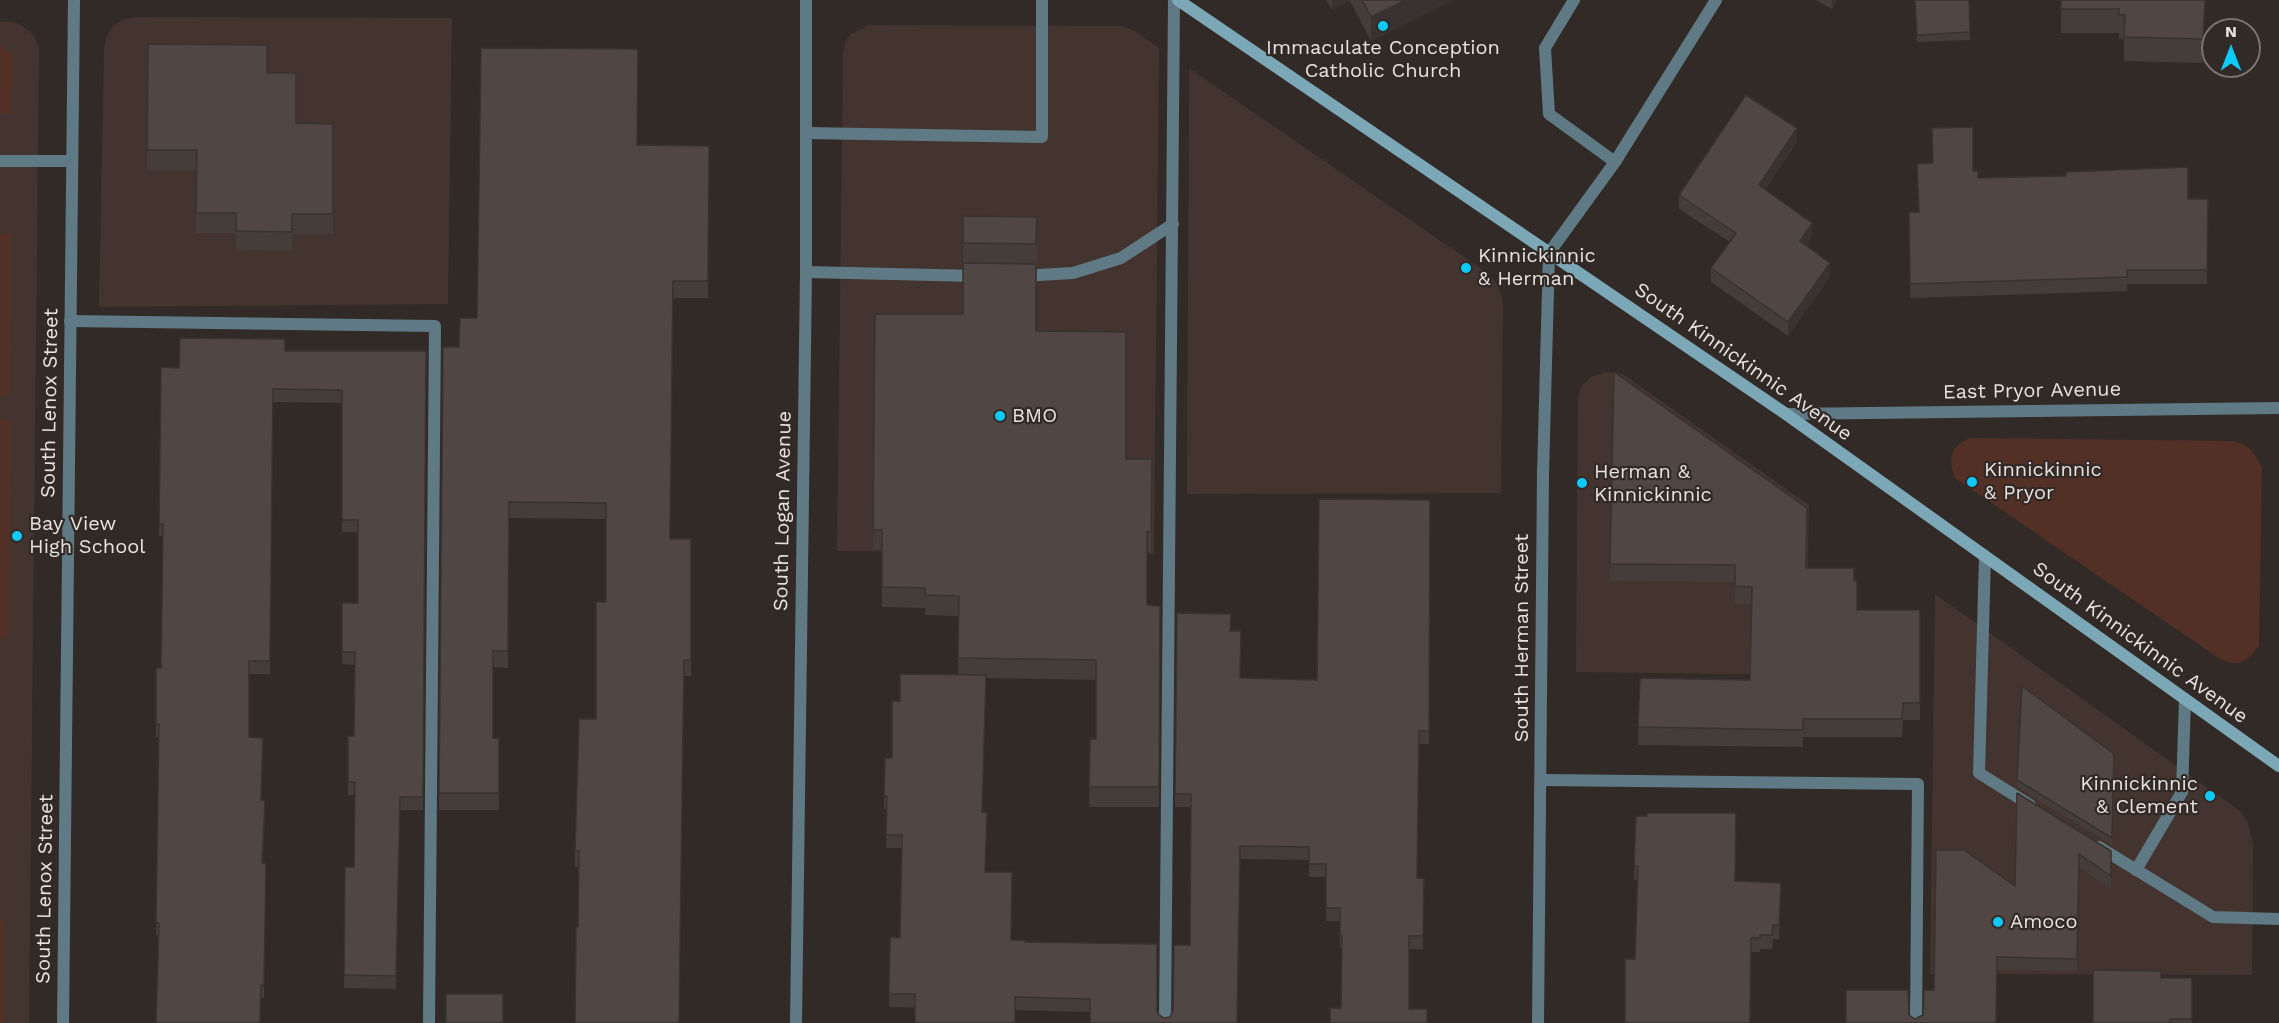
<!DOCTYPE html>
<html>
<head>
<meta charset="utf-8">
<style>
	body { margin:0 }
	#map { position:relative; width:2279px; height:1023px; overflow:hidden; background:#322a27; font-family:"Work Sans",sans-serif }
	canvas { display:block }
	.north { position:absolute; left:2201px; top:18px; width:60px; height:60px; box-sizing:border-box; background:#322a27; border:2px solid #7a7371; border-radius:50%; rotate:0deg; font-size:16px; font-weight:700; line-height:24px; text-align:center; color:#e7e1df }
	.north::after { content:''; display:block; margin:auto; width:21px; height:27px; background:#0dcafa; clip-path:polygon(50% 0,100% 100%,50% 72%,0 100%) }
</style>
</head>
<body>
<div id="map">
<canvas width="2279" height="1023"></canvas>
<div class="north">N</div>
</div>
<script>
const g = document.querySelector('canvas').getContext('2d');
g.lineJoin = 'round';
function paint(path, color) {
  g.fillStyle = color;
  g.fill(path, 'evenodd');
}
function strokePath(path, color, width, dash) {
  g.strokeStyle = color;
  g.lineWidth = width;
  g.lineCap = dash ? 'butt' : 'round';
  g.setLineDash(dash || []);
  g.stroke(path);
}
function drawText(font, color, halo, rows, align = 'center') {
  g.font = font + ' "Work Sans",sans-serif';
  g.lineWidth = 4.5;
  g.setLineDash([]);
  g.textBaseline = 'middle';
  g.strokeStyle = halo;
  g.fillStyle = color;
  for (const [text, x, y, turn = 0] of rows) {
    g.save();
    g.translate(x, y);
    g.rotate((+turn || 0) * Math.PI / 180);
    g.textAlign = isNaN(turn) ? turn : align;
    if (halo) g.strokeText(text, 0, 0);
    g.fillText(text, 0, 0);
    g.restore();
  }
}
paint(new Path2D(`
	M 138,17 L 452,18 L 448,304 L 99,307 L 104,48 L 108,33 L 114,25 L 124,19 Z
	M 0,21 L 17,23 L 28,30 L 34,36 L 39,49 L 29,1023 L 0,1023 Z
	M 869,25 L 1122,26 L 1134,31 L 1159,48 L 1154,554 L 837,551 L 843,53 L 845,42 L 851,34 Z
	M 1189,68 L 1483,270 L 1494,280 L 1500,290 L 1503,303 L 1501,493 L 1187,494 Z
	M 1605,372 L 1623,374 L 1809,505 L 1806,675 L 1576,672 L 1578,397 L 1582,386 L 1591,377 Z
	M 1935,594 L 2240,811 L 2247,820 L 2253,844 L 2252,975 L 1930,974 Z`), '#433430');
paint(new Path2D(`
	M 0,44 L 13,55 L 12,114 L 0,114 Z
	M 0,234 L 11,234 L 10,396 L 0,396 Z
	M 0,419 L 11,420 L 9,639 L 0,638 Z
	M 1970,438 L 2232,441 C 2250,445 2255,452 2262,468 L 2259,645 C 2249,661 2239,668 2220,659 L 1955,478 C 1948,457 1950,447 1970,438 Z
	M 0,920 L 5,923 L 4,1023 L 0,1023 Z`), '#533026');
strokePath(new Path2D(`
	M 1574,0 L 1545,48 L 1549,114 L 1615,162 L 1716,0
	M 806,133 L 1042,137 L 1042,0
	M 0,161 L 71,161
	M 1549,253 L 1615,162
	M 806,272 L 977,276
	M 1022,276 L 1073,273 L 1121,258 L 1173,224
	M 70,321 L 435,326 L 429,1023
	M 1985,556 L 1979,773 L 2030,805
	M 1541,780 L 1918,784 L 1916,1023
	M 2099,847 L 2213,917 L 2279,919
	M 2136,870 L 2182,792 L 2185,699
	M 1165,1023 L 1174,0`), '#5f7a84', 12);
strokePath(new Path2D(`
	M 63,1023 L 74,0
	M 796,1023 L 806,272 L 806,0
	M 1538,1023 L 1543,474 L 1549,253`), '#5f7a84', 12);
strokePath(new Path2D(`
	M 1786,414 L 2279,408`), '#5f7a84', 12);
strokePath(new Path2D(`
	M 1178,0 L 1786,414 L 2279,766`), '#7ba7b7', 12);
paint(new Path2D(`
	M 1326,0 L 1453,0 L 1371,41 L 1350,1 L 1332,10 Z
	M 1816,0 L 1837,0 L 1832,9 Z
	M 1915,0 L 1969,0 L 1970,40 L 1917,42 Z
	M 2061,0 L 2205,0 L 2203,63 L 2124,61 L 2124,39 L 2119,39 L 2119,33 L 2061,33 Z
	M 148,44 L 267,73 L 296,123 L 333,124 L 333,234 L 292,234 L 292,251 L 236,250 L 236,233 L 196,233 L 196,170 L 147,170 Z
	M 1932,128 L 1973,171 L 1978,178 L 2188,199 L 2208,199 L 2207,284 L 2127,284 L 2127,291 L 1910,298 L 1909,212 L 1919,212 L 1917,164 L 1933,163 Z
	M 1797,142 L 1765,190 L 1812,237 L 1806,246 L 1830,277 L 1788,336 L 1711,282 L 1711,268 L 1730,242 L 1679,209 L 1679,195 Z
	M 637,145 L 709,146 L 708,298 L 673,298 L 670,539 L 691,539 L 691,676 L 684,676 L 578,927 L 579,867 L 575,867 L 575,851 L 596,719 L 606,602 L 606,519 L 509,518 L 508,668 L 493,667 L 493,738 L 499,738 L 499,810 L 439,810 L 443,347 L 459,347 L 477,318 Z
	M 963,216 L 1037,217 L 1036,331 L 1126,459 L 1152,459 L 1151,552 L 1147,552 L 1147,605 L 1160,606 L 1159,807 L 1089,807 L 1090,739 L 1096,739 L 1096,680 L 986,678 L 982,812 L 986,872 L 1011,940 L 1025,942 L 1157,1010 L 1158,1014 L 1164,1018 L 1170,1017 L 1173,1010 L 1190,945 L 1191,807 L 1175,807 L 1177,613 L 1230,631 L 1240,678 L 1317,680 L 1430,500 L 1429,744 L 1419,744 L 1417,878 L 1424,878 L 1423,949 L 1409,949 L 1341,1008 L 1342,948 L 1340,948 L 1340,921 L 1326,921 L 1326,877 L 1309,877 L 1309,860 L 1240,859 L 1237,1023 L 1090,1023 L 1090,1012 L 889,1007 L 890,937 L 900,938 L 901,848 L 886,848 L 887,809 L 884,809 L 885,758 L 892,758 L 900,701 L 958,675 L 958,616 L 925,615 L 925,608 L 882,607 L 882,550 L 873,550 L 875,314 L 963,314 Z
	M 285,351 L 426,351 L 423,810 L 400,810 L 396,989 L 344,988 L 345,867 L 354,867 L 355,795 L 348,795 L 348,736 L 354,736 L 355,665 L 342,664 L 342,603 L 358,603 L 358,532 L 342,532 L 342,403 L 273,402 L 270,674 L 249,674 L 249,737 L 261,800 L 265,813 L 263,863 L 266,863 L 264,998 L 261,998 L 158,935 L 156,935 L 159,737 L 156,737 L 156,668 L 161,668 L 163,536 L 159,536 L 161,367 L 179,368 Z
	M 1614,372 L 1806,568 L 1854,581 L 1857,610 L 1920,610 L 1920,720 L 1903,720 L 1902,737 L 1803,737 L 1803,747 L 1638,745 L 1638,727 L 1750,680 L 1751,604 L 1735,603 L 1735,582 L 1610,581 Z
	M 2114,754 L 2112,845 L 2017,787 L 2017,780 Z
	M 2017,793 L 2111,851 L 2111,889 L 2079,867 L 2077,971 L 1997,970 L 1996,1023 L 1846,1023 L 1909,1015 L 1915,1019 L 1923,1015 L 1934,990 L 2015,886 Z
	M 1636,816 L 1735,881 L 1781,897 L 1779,939 L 1773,939 L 1772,949 L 1760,949 L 1760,952 L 1751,952 L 1635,959 L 1637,880 L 1634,880 Z
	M 2161,978 L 2192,978 L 2192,1023 L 2093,1023 Z`), '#453d3a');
paint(new Path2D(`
	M 1332,0 L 1350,0 L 1350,1 L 1332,10 Z
	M 1406,0 L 1453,0 L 1371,41 L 1371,17 Z
	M 1833,0 L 1837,0 L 1832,9 L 1832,2 Z
	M 2205,0 L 2205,13 L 2203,63 L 2203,39 Z
	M 1797,128 L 1797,142 L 1759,199 L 1759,185 Z
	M 1812,223 L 1812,237 L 1800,255 L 1800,241 Z
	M 1830,263 L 1830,277 L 1788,336 L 1788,322 Z`), '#383230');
const building = new Path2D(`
	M 1362,0 L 1406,0 L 1371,17 Z
	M 1915,0 L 1969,0 L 1970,32 L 1917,35 Z
	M 2061,0 L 2205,0 L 2203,39 L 2124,37 L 2125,15 L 2119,15 L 2119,9 L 2061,9 Z
	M 148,44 L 267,45 L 267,73 L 296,73 L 296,123 L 333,124 L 333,214 L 292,214 L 292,232 L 236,231 L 236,213 L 196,213 L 197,150 L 147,150 Z
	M 481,48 L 638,49 L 637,145 L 709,146 L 708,281 L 673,281 L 670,539 L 691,539 L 691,660 L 684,660 L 679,1023 L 575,1023 L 576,927 L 578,927 L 579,851 L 575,851 L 579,719 L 596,719 L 596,602 L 606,602 L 606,503 L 509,502 L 508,651 L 493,651 L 493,738 L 499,738 L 499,793 L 439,793 L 443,347 L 459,347 L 460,318 L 477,318 Z
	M 1746,95 L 1797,128 L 1759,185 L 1812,223 L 1800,241 L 1830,263 L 1788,322 L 1711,268 L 1736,233 L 1679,195 Z
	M 1973,127 L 1973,171 L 1978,171 L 1978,178 L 2066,176 L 2066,172 L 2188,167 L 2188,199 L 2208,199 L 2207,270 L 2127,270 L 2127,277 L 1910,284 L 1909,212 L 1919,212 L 1917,164 L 1933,163 L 1932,128 Z
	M 963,216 L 1037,217 L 1036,244 L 963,243 Z
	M 963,263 L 1036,264 L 1036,331 L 1126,332 L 1126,459 L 1152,459 L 1151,532 L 1147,532 L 1147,605 L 1160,606 L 1159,787 L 1089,787 L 1090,739 L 1096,739 L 1096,660 L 958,658 L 959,596 L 925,595 L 925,588 L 882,587 L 882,530 L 873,530 L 875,314 L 963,314 Z
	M 180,338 L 285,339 L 285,351 L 426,351 L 423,797 L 400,797 L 396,976 L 344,975 L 345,867 L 354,867 L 355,782 L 348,782 L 348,736 L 354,736 L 355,652 L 342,652 L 342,603 L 358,603 L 358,520 L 342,520 L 342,390 L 273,389 L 270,661 L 249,661 L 249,737 L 263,738 L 261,800 L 265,800 L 262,863 L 266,863 L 264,986 L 261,985 L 260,1023 L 156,1023 L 159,923 L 156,923 L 159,724 L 156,724 L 156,668 L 161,668 L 163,524 L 159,524 L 161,367 L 179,368 Z
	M 1614,372 L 1807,508 L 1806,568 L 1854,568 L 1854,581 L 1857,581 L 1857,610 L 1920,610 L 1920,703 L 1903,703 L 1902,719 L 1803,719 L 1803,730 L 1638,727 L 1640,678 L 1750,680 L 1752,587 L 1735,586 L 1735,565 L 1610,564 Z
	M 1319,499 L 1430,500 L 1429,731 L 1419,731 L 1417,878 L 1424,878 L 1423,936 L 1409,936 L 1409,1009 L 1427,1009 L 1427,1023 L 1330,1023 L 1330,1008 L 1341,1008 L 1342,935 L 1340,935 L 1340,908 L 1326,908 L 1326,864 L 1309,864 L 1309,847 L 1240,846 L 1237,1023 L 1090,1023 L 1090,999 L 1015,997 L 1015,1023 L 915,1023 L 915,994 L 889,994 L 890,937 L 900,938 L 902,835 L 886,835 L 887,796 L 884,796 L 885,758 L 892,758 L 892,701 L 900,701 L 900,674 L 986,675 L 982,812 L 987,813 L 985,872 L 1012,872 L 1011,940 L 1025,940 L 1025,942 L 1157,944 L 1157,1010 L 1158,1014 L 1164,1018 L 1170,1017 L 1173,1010 L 1174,945 L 1190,945 L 1191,794 L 1175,794 L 1177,613 L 1231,614 L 1230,631 L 1241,631 L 1240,678 L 1317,680 Z
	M 2022,686 L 2114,754 L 2112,838 L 2017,780 Z
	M 2017,793 L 2111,851 L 2111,876 L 2079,854 L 2077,959 L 1997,957 L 1996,1023 L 1846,1023 L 1846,990 L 1908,990 L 1909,1015 L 1915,1019 L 1923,1015 L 1924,990 L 1934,990 L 1936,850 L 1964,850 L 2015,886 Z
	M 1647,813 L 1736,813 L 1735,881 L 1781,883 L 1779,925 L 1773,925 L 1772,935 L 1760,935 L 1760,938 L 1751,938 L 1750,1023 L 1625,1023 L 1625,959 L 1635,959 L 1638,866 L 1634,866 L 1636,816 L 1647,816 Z
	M 2093,970 L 2161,971 L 2161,978 L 2192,978 L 2192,1019 L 2170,1019 L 2170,1023 L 2093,1023 Z
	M 446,994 L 503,994 L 503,1023 L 446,1023 Z`);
paint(building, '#504744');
strokePath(building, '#383230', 1.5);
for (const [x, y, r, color] of [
	[1383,26,6,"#0dcafa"],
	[1466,268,6,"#0dcafa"],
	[1000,416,6,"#0dcafa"],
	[1972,482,6,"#0dcafa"],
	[1582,483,6,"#0dcafa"],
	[17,536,6,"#0dcafa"],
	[2210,796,6,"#0dcafa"],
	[1998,922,6,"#0dcafa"]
]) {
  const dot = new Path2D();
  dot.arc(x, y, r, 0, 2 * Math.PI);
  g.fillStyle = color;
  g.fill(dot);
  strokePath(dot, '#322a27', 2);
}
drawText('20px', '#e7e1df', '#322a27', [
	["Immaculate Conception",1383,48,"center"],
	["Catholic Church",1383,71,"center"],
	["Kinnickinnic",1478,256],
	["& Herman",1478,279],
	["BMO",1012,416],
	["Kinnickinnic",1984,470],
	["& Pryor",1984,493],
	["Herman &",1594,472],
	["Kinnickinnic",1594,495],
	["Bay View",29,524],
	["High School",29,547],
	["Kinnickinnic",2198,784,"right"],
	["& Clement",2198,807,"right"],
	["Amoco",2010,922]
], 'left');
drawText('20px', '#e7e1df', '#322a27', [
	["South Kinnickinnic Avenue",1743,362,35],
	["East Pryor Avenue",2032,391,-1],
	["South Lenox Street",50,403,-89],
	["South Logan Avenue",783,511,-89],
	["South Herman Street",1522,638,-90],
	["South Kinnickinnic Avenue",2140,643,36],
	["South Lenox Street",45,889,-89]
]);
</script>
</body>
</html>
